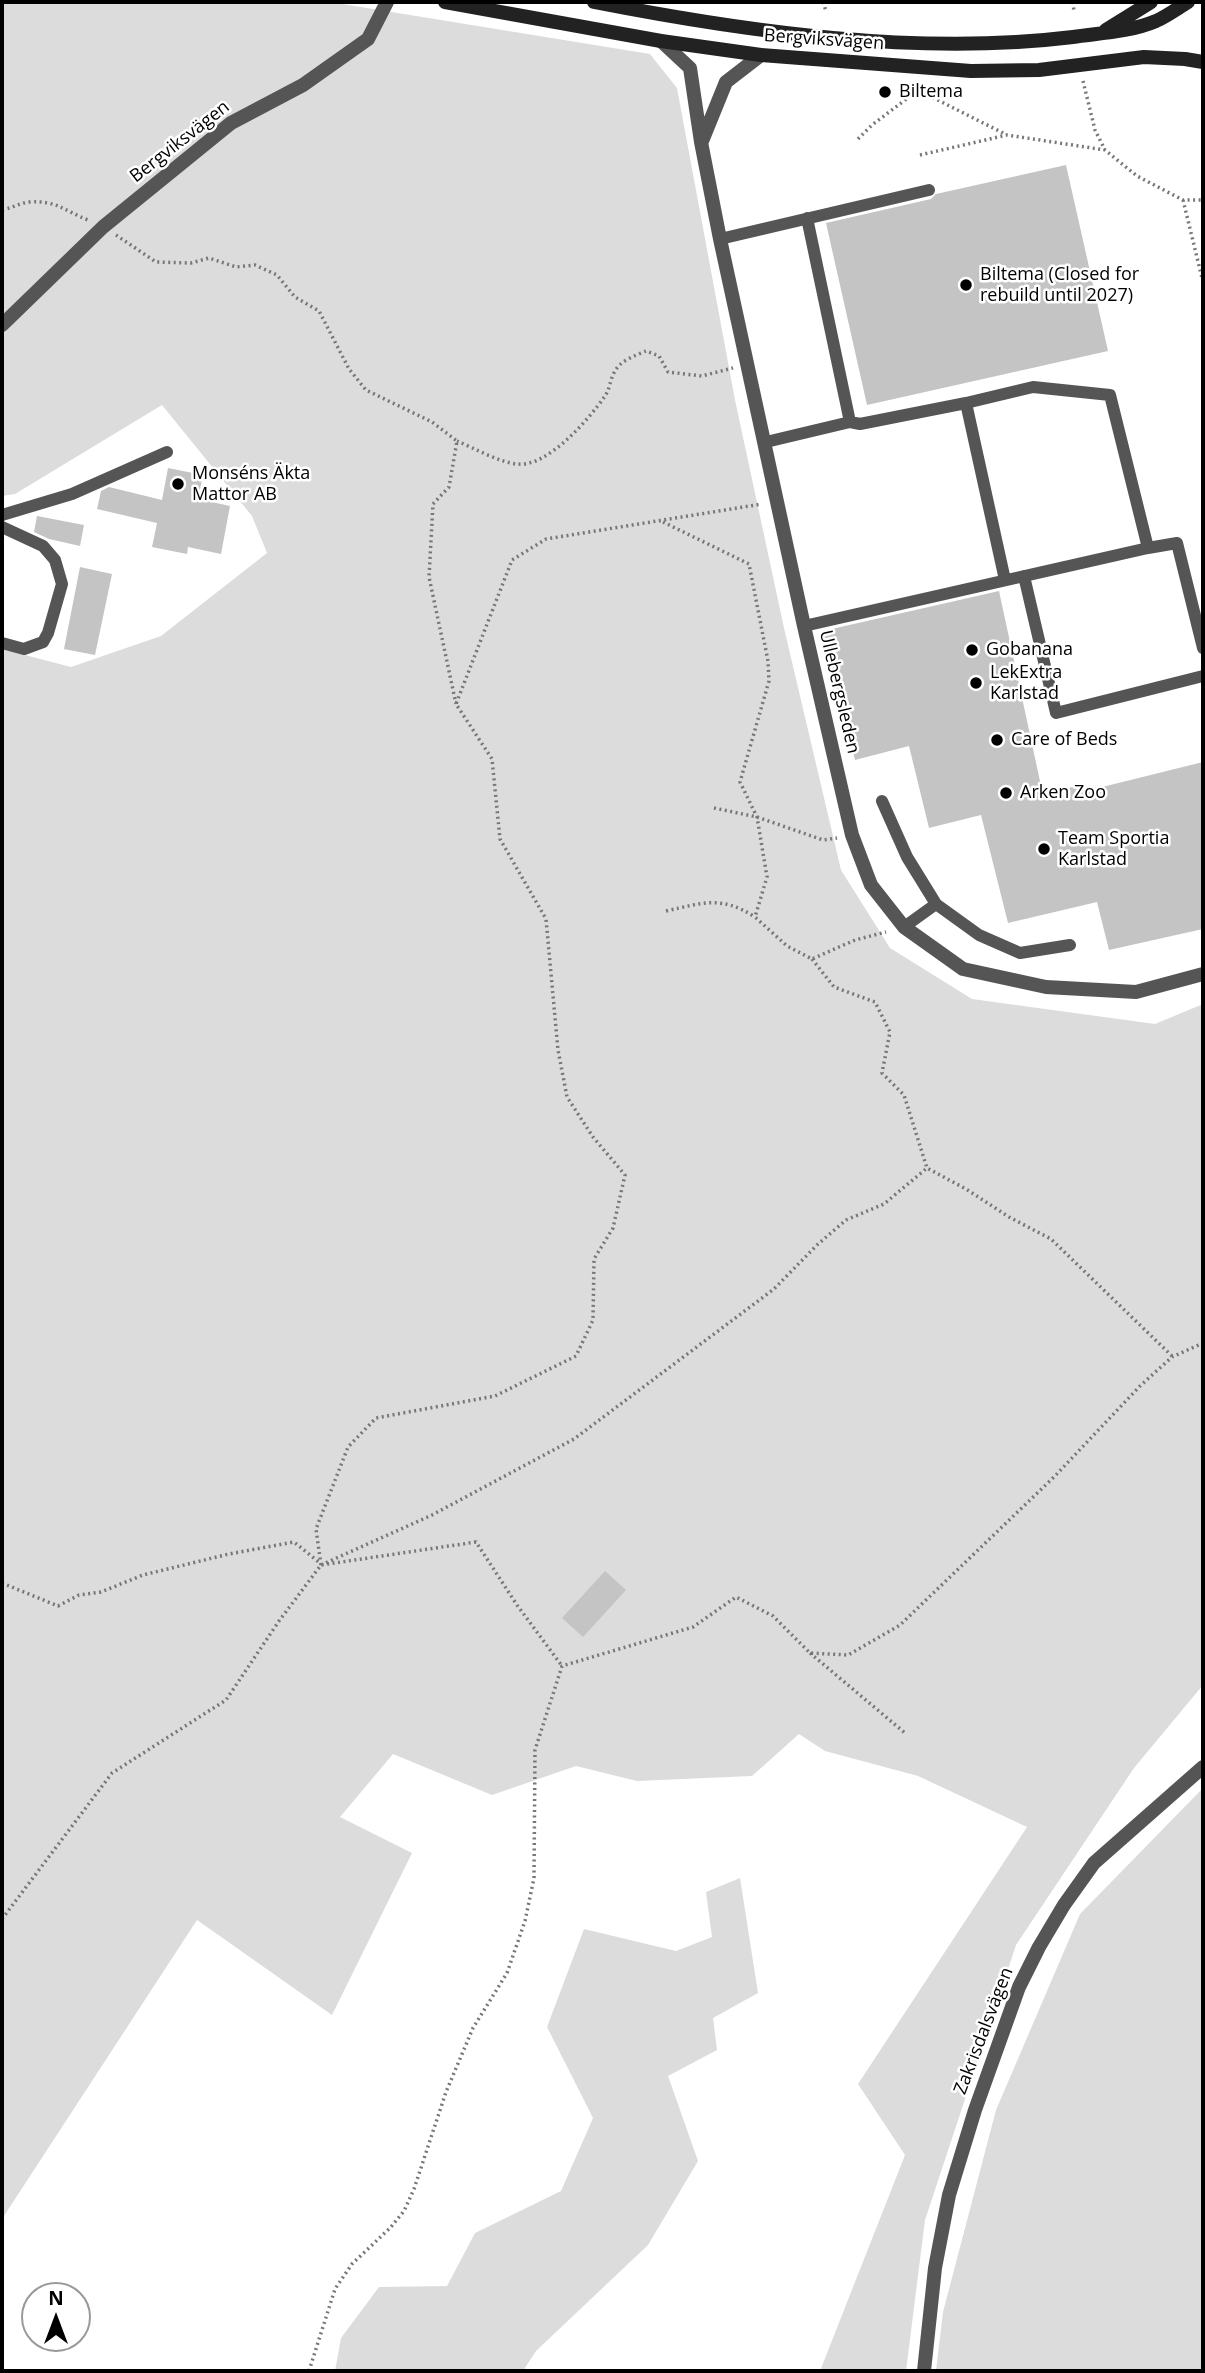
<!DOCTYPE html>
<html>
<head>
<meta charset="utf-8">
<style>
	body { margin:0 }
	#map { position:relative; width:1205px; height:2373px; overflow:hidden; background:#fff; font-family:"Open Sans",sans-serif }
	canvas { display:block }
	.frame { position:absolute; inset:0; border:4px solid #000; pointer-events:none }
	.north { position:absolute; left:21px; top:2282px; width:70px; height:70px; box-sizing:border-box; background:#fff; border:2px solid #999; border-radius:50%; rotate:0deg; font-size:19px; font-weight:700; line-height:28px; text-align:center; color:#000 }
	.north::after { content:''; display:block; margin:auto; width:24px; height:32px; background:#000; clip-path:polygon(50% 0,100% 100%,50% 72%,0 100%) }
</style>
</head>
<body>
<div id="map">
<canvas width="1205" height="2373"></canvas>
<div class="frame"></div>
<div class="north">N</div>
</div>
<script>
const g = document.querySelector('canvas').getContext('2d');
g.lineJoin = 'round';
function paint(path, color) {
  g.fillStyle = color;
  g.fill(path, 'evenodd');
}
function strokePath(path, color, width, dash) {
  g.strokeStyle = color;
  g.lineWidth = width;
  g.lineCap = dash ? 'butt' : 'round';
  g.setLineDash(dash || []);
  g.stroke(path);
}
function drawText(font, color, halo, rows, align = 'center') {
  g.font = font + ' "Open Sans",sans-serif';
  g.lineWidth = 5;
  g.setLineDash([]);
  g.textBaseline = 'middle';
  g.strokeStyle = halo;
  g.fillStyle = color;
  for (const [text, x, y, turn = 0] of rows) {
    g.save();
    g.translate(x, y);
    g.rotate((+turn || 0) * Math.PI / 180);
    g.textAlign = isNaN(turn) ? turn : align;
    if (halo) g.strokeText(text, 0, 0);
    g.fillText(text, 0, 0);
    g.restore();
  }
}
paint(new Path2D(`
	M 2,2 L 330,2 L 650,54 L 677,88 L 735,400 L 784,628 L 841,870 L 890,948 L 972,999 L 1155,1024 L 1203,1004 L 1203,1685 L 1134,1768 L 1016,1945 L 925,2220 L 906,2371 L 820,2371 L 905,2155 L 858,2084 L 1027,1827 L 918,1776 L 825,1751 L 799,1734 L 752,1776 L 637,1781 L 576,1766 L 492,1795 L 393,1754 L 340,1817 L 412,1853 L 332,2015 L 197,1920 L 2,2219 L 2,649 L 71,667 L 161,636 L 267,553 L 252,516 L 162,405 L 15,494 L 2,496 Z
	M 1203,1788 L 1203,2371 L 936,2371 L 943,2312 L 996,2110 L 1080,1914 Z
	M 740,1878 L 758,1993 L 713,2018 L 717,2050 L 668,2076 L 698,2161 L 648,2245 L 536,2351 L 523,2371 L 335,2371 L 341,2338 L 379,2287 L 447,2286 L 475,2233 L 561,2191 L 593,2118 L 547,2027 L 584,1929 L 676,1951 L 712,1937 L 706,1892 Z`), '#dcdcdc');
paint(new Path2D(`
	M 1066,165 L 1108,351 L 867,405 L 826,223 L 931,199 L 936,194 Z
	M 168,468 L 203,475 L 198,499 L 230,506 L 221,554 L 188,547 L 187,554 L 152,547 L 157,523 L 97,509 L 101,491 L 109,487 L 162,500 Z
	M 37,516 L 84,525 L 80,546 L 49,539 L 34,532 Z
	M 80,567 L 112,574 L 95,655 L 64,649 Z
	M 999,591 L 1043,795 L 1076,786 L 1078,793 L 1203,762 L 1203,929 L 1109,950 L 1097,902 L 1008,923 L 981,815 L 929,828 L 909,746 L 855,760 L 823,631 Z
	M 605,1571 L 626,1590 L 583,1637 L 562,1618 Z`), '#c4c4c4');
strokePath(new Path2D(`
	M 823,2 L 826,11
	M 1073,2 L 1074,12
	M 1083,81 L 1095,130 L 1105,150 L 1137,176 L 1183,200 L 1203,200
	M 908,85 L 1005,134
	M 858,139 L 872,125 L 917,91
	M 920,155 L 1007,135 L 1105,150
	M 1183,200 L 1203,282
	M 2,209 C 12,209 19,203 29,202 C 56,200 65,211 88,220
	M 116,235 L 156,262 L 191,263 L 209,258 L 236,267 L 255,265 L 277,275 L 295,297 L 319,311 L 349,369 L 366,390 L 432,422 L 457,441 L 449,487 L 433,504 L 429,577 L 456,704
	M 457,441 C 474,448 500,463 518,464 C 548,467 589,419 605,396 C 610,389 610,379 615,371 C 620,361 636,355 646,351 L 659,356 L 668,372 L 702,376 L 733,368
	M 663,522 L 749,564 L 768,661 L 769,681 L 740,782 L 757,817 L 767,877 L 755,917 L 787,946 L 812,959 L 855,940 L 886,932
	M 714,808 L 757,817 L 823,840 L 837,838
	M 666,911 C 703,903 721,895 755,917
	M 812,959 L 834,987 L 875,1002 L 890,1032 L 882,1073 L 904,1095 L 927,1168
	M 321,1565 L 316,1529 L 348,1447 L 376,1418 L 495,1396 L 576,1356 L 593,1320 L 594,1259 L 613,1228 L 625,1175 L 593,1137 L 567,1097 L 558,1050 L 546,919 L 500,839 L 492,759 L 456,704 L 512,560 L 546,539 L 762,504
	M 321,1565 L 432,1515 L 574,1439 L 774,1289 L 817,1245 L 846,1220 L 884,1204 L 927,1168 L 966,1189 L 1009,1217 L 1051,1239 L 1172,1356
	M 2,1583 L 58,1606 L 79,1595 L 101,1592 L 143,1575 L 229,1554 L 294,1542 L 320,1563
	M 810,1653 L 905,1733
	M 2,1919 L 112,1773 L 226,1700 L 279,1621 L 321,1565 L 476,1542 L 517,1605 L 562,1666
	M 309,2371 L 335,2289 L 352,2264 L 390,2228 L 404,2211 L 414,2189 L 446,2092 L 473,2028 L 507,1973 L 525,1921 L 534,1878 L 535,1750 L 562,1666 L 693,1627 L 736,1597 L 773,1616 L 810,1653 L 848,1655 L 900,1625 L 1054,1477 L 1140,1386 L 1172,1357 L 1203,1343`), '#777', 3.5, [2, 3.5]);
strokePath(new Path2D(`
	M 807,218 L 850,422
	M 720,239 L 929,190
	M 966,403 L 1005,580
	M 766,442 L 850,422 L 860,424 L 966,403 L 1033,387 L 1110,395 L 1148,548 L 1177,543 L 1203,648
	M 2,515 L 72,494 L 167,452
	M 2,527 L 43,546 L 55,560 L 62,584 L 48,633 L 43,642 L 24,649 L 2,643
	M 1024,576 L 1056,713 L 1203,676
	M 804,626 L 1148,548
	M 882,801 L 907,857 L 936,904 L 979,935 L 1020,953 L 1070,945
	M 904,927 L 936,904`), '#555', 12);
strokePath(new Path2D(`
	M 661,41 L 690,68 L 701,142 L 720,239 L 804,626 L 852,835 L 871,885 L 904,927 L 963,969 L 1046,987 L 1136,992 L 1203,974
	M 702,141 L 726,82 L 761,55
	M 2,325 L 103,227 L 231,123 L 303,85 L 368,39 L 387,2
	M 924,2371 L 935,2268 L 949,2195 L 975,2110 L 1019,1987 L 1039,1947 L 1064,1905 L 1094,1863 L 1203,1767`), '#555', 14);
strokePath(new Path2D(`
	M 445,2 L 661,41 L 761,55 L 971,71 L 1039,70 L 1144,57 L 1185,59 L 1203,62
	M 594,2 C 747,32 918,56 1073,37 C 1101,33 1130,32 1156,21 C 1167,16 1178,8 1188,2
	M 1106,30 L 1151,2`), '#222', 14);
for (const [x, y, r, color] of [
	[885,92,7,"#000"],
	[966,285,7,"#000"],
	[178,484,7,"#000"],
	[972,650,7,"#000"],
	[976,683,7,"#000"],
	[997,740,7,"#000"],
	[1006,793,7,"#000"],
	[1044,849,7,"#000"]
]) {
  const dot = new Path2D();
  dot.arc(x, y, r, 0, 2 * Math.PI);
  g.fillStyle = color;
  g.fill(dot);
  strokePath(dot, '#fff', 2.5);
}
drawText('18px', '#000', '#fff', [
	["Bergviksvägen",824,40,4],
	["Bergviksvägen",180,142,-38],
	["Ullebergsleden",839,692,77],
	["Zakrisdalsvägen",984,2031,-69]
]);
drawText('18px', '#000', '#fff', [
	["Biltema",899,92],
	["Biltema (Closed for",980,275],
	["rebuild until 2027)",980,296],
	["Monséns Äkta",192,474],
	["Mattor AB",192,495],
	["Gobanana",986,650],
	["LekExtra",990,673],
	["Karlstad",990,694],
	["Care of Beds",1011,740],
	["Arken Zoo",1020,793],
	["Team Sportia",1058,839],
	["Karlstad",1058,860]
], 'left');
</script>
</body>
</html>
